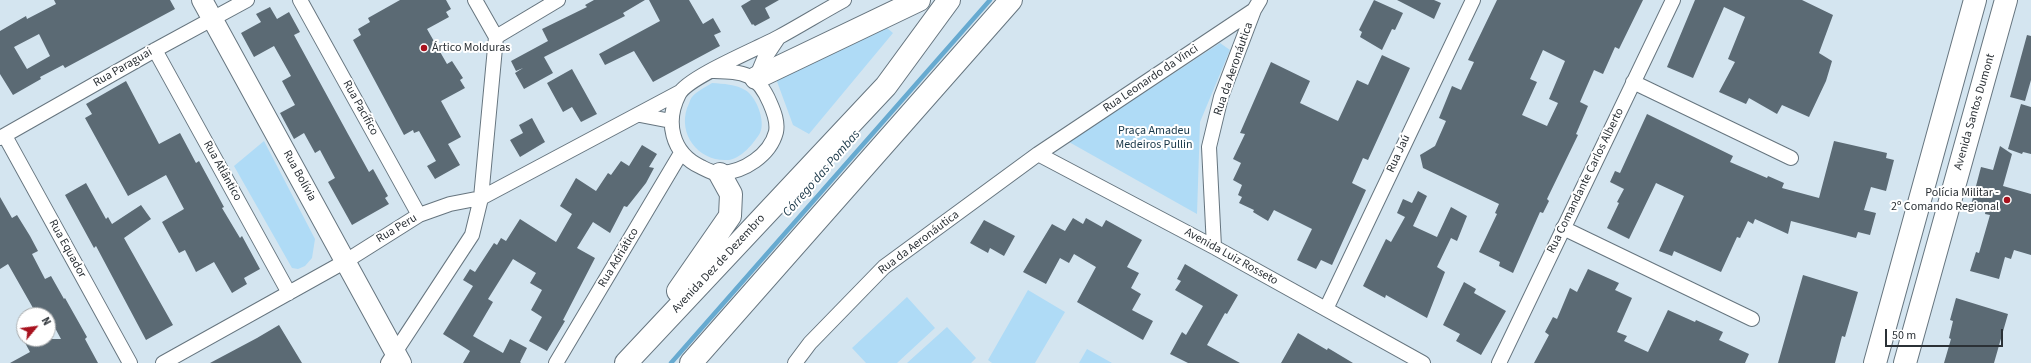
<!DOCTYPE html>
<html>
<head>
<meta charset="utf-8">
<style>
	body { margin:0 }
	#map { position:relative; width:2031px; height:363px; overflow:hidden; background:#d4e5f0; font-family:"Source Sans 3",sans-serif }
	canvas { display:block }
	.north { position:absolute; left:16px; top:307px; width:40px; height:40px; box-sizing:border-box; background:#fff; border:1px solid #aaadaf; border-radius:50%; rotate:61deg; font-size:11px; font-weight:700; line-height:16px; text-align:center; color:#2b3136 }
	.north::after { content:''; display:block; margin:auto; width:14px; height:18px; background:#a8121e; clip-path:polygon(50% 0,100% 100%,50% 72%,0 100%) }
	.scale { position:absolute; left:1885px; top:329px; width:118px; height:18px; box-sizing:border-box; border:2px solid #2b3136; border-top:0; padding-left:5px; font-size:12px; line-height:14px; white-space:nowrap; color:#2b3136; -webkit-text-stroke:3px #fff; paint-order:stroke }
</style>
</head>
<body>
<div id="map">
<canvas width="2031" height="363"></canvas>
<div class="north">N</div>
<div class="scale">50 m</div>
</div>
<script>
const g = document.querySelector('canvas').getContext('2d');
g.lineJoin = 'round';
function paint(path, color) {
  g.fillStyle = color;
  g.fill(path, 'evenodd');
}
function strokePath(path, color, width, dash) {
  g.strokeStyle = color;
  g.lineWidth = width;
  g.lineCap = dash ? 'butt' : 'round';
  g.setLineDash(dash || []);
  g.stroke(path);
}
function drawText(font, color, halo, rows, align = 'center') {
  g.font = font + ' "Source Sans 3",sans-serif';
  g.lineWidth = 4;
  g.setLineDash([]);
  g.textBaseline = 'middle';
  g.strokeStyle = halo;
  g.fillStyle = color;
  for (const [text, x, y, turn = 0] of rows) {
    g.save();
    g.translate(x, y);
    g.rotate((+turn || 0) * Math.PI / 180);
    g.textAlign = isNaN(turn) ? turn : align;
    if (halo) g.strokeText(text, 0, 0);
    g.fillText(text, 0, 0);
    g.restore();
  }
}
paint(new Path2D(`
	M 886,27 L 893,33 L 809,134 L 793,125 L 775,76 Z
	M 1220,43 L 1230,50 L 1200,122 L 1197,214 L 1069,142 Z
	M 712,83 C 724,84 735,84 745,90 C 756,96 766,121 760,133 C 754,143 741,159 728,160 C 699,162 678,135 687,108 C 689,105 690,99 692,97 C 697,91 706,87 712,83 Z
	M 264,141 L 315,239 L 312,258 L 305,266 L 298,269 L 292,268 L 234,166 Z
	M 1028,290 L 1065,312 L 1035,363 L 992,363 L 988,360 Z
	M 907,297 L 935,328 L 897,363 L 866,363 L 852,348 Z
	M 947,327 L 976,358 L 971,363 L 907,363 Z
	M 1087,349 L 1112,363 L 1079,363 Z`), '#afdbf6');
strokePath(new Path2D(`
	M 671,363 L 990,0`), '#67aad0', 4.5);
paint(new Path2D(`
	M 54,0 L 170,0 L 175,9 L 65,68 L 63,65 L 40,77 L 41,79 L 13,95 L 0,74 L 0,31 L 26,16 L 27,19 L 56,4 ZM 39,34 L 50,56 L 27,69 L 14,47 Z
	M 400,0 L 446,0 L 451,9 L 446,12 L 449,17 L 427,29 L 447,64 L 452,61 L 463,78 L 460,80 L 465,88 L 441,101 L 461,137 L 448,144 L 460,165 L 435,179 L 427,166 L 436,161 L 419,131 L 414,133 L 413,130 L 404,135 L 353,40 L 361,35 L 358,29 L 370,22 L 368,18 Z
	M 594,0 L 645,0 L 623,13 L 625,16 L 544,57 L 553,73 L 524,89 L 515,73 L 523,68 L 516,71 L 511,61 L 548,41 L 542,29 L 587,7 L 585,5 Z
	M 649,0 L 689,0 L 703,24 L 713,18 L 721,32 L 714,35 L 720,46 L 653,82 L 634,51 L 605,65 L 599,54 L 660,21 Z
	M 751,0 L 779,0 L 765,8 L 770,18 L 755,26 L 753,24 L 752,25 L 741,6 Z
	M 1374,0 L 1403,13 L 1395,30 L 1392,29 L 1382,50 L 1360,37 L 1362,32 L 1359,30 Z
	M 1397,0 L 1434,0 L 1441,3 L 1434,19 Z
	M 1497,0 L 1643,0 L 1619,49 L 1615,47 L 1603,74 L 1594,70 L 1580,102 L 1588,106 L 1576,134 L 1578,135 L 1547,199 L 1549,201 L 1543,213 L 1540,212 L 1513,273 L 1499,266 L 1500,262 L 1479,252 L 1497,214 L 1495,213 L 1499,204 L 1423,168 L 1420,155 L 1435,146 L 1446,121 L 1439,118 L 1452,86 L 1461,90 L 1474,62 L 1468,60 ZM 1543,50 L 1565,61 L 1549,99 L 1558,103 L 1547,126 L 1522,115 L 1537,82 L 1530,79 Z
	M 1695,0 L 1802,0 L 1833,15 L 1819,53 L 1832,61 L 1826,81 L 1809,117 L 1782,105 L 1777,114 L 1749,98 L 1746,104 L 1719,92 L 1735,62 L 1728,59 L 1745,17 L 1724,7 L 1693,78 L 1667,67 Z
	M 270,7 L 277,19 L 289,12 L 300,32 L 294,35 L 348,134 L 369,172 L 373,169 L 388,196 L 385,198 L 389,204 L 352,225 L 328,182 L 335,178 L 320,150 L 315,153 L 304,133 L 294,139 L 280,113 L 295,105 L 282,81 L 291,76 L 274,46 L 254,57 L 241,33 L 261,22 L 256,14 Z
	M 2027,35 L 2031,36 L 2031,80 L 2025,101 L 2010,97 Z
	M 1382,55 L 1410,68 L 1368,160 L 1363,158 L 1352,183 L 1366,190 L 1332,265 L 1321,260 L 1316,269 L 1297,260 L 1312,229 L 1274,210 L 1268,221 L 1253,212 L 1254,210 L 1239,203 L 1242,197 L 1238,195 L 1242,185 L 1233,180 L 1241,163 L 1233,159 L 1245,134 L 1240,133 L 1271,62 L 1310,81 L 1300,103 L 1338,121 L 1357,80 L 1368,85 Z
	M 572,69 L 597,114 L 581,122 L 572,107 L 563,112 L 547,83 Z
	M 126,81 L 159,144 L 180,133 L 196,163 L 199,161 L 224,207 L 222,208 L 240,238 L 242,236 L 260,269 L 244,278 L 247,284 L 232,293 L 214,262 L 196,272 L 185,250 L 179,253 L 162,222 L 184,209 L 166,175 L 128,196 L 85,118 L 92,114 L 86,104 Z
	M 2021,104 L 2031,107 L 2031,154 L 2023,152 L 2022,154 L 2008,149 Z
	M 1647,114 L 1733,156 L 1730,162 L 1767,178 L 1768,176 L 1784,183 L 1782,188 L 1819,198 L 1834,141 L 1887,153 L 1886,158 L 1894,160 L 1886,191 L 1871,187 L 1864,210 L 1876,213 L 1870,235 L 1858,232 L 1856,238 L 1791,221 L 1788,234 L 1755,219 L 1753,224 L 1748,221 L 1740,238 L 1737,237 L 1721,272 L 1674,251 L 1672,256 L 1659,251 L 1684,196 L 1656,183 L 1629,239 L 1607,228 L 1619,203 L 1617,202 L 1624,189 L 1610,182 L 1615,171 L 1620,173 Z
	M 532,118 L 545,142 L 520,157 L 510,140 L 523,133 L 519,125 Z
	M 642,145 L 657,154 L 649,167 L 654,168 L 646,183 L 627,207 L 624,206 L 610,233 L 593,222 L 577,248 L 595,258 L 563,320 L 565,321 L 547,351 L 529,341 L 542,317 L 531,310 L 542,290 L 530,283 L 536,273 L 513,259 L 488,299 L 493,302 L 473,336 L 503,353 L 510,339 L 527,348 L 520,362 L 521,363 L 463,363 L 470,351 L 443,334 L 473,286 L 463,280 L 470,269 L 475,272 L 494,243 L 497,245 L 501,238 L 506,241 L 520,219 L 556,242 L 572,214 L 560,206 L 576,178 L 596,191 L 608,173 L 611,175 L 621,161 L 629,166 Z
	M 2000,146 L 2012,154 L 2003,186 L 2031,194 L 2031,255 L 2014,250 L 2011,259 L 2005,257 L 1999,279 L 1970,271 L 1976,252 L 1979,253 L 1990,215 L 1985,214 L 1986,209 L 1971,205 L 1981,167 L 1993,170 Z
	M 86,183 L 106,219 L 108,217 L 112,224 L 141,205 L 151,219 L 124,238 L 173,325 L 146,340 L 96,246 L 94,248 L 65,195 Z
	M 1418,191 L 1427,196 L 1413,226 L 1437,237 L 1451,207 L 1467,216 L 1457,241 L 1451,238 L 1437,267 L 1445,272 L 1427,318 L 1386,295 L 1385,298 L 1363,286 L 1386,239 L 1391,242 L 1405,217 L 1397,213 L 1403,199 L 1412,203 Z
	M 0,197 L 12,218 L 17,215 L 30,236 L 38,251 L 32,254 L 45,279 L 51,276 L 64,299 L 65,298 L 87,337 L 85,339 L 98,363 L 10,363 L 30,352 L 23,339 L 61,339 L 48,315 L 37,315 L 8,264 L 0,269 Z
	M 1073,218 L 1083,224 L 1086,218 L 1102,227 L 1106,220 L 1142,240 L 1127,267 L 1139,273 L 1131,288 L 1141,294 L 1132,310 L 1153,321 L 1143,340 L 1077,302 L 1096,267 L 1074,254 L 1069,263 L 1060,258 L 1046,284 L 1023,272 L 1052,224 L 1065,231 Z
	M 984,220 L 1015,236 L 1004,256 L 990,248 L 988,253 L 970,243 Z
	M 1185,264 L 1238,295 L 1227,314 L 1225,313 L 1207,345 L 1240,363 L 1188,363 L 1170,354 L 1182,332 L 1186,335 L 1203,306 L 1175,290 L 1181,281 L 1177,279 Z
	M 1588,269 L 1619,283 L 1615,290 L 1632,298 L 1617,332 L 1627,336 L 1624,341 L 1648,352 L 1668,310 L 1695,322 L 1696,320 L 1723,332 L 1719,340 L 1749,354 L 1745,363 L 1534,363 L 1549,335 L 1545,332 L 1553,317 L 1557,319 L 1570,288 L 1577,292 Z
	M 1803,275 L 1858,292 L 1845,337 L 1842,336 L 1835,363 L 1778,363 Z
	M 1464,282 L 1476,289 L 1474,293 L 1506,311 L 1481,355 L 1456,341 L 1460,334 L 1443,325 Z
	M 1956,298 L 2008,314 L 1994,363 L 1944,363 L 1951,339 L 1949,338 L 1953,321 L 1950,320 Z
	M 279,325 L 302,363 L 210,363 L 257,338 Z
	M 1298,333 L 1327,350 L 1328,348 L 1353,363 L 1281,363 Z`), '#5b6a74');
const street = new Path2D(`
	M 300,0 L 419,215
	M 496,37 L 558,0
	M 155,50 L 289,293
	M 713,71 C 743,72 757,72 770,103 C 774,112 778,122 776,132 C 770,155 744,172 721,173 C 714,174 707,170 701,167 C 671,153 665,121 679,94 C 688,77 759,48 779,37 C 801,25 822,12 844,0
	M 756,78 L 764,59 L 778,38
	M 1633,82 L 1791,158
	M 640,115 L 671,121
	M 5,136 L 130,363
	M 0,138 L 155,50 L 247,0
	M 1038,154 L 1214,247 L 1423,363
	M 1563,228 L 1752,319
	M 1214,247 L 1209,147 L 1221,97 L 1254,10
	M 1326,309 L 1473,0
	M 163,363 L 346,261 L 419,215 L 450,204 L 481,198 L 680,92
	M 388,363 L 472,235 L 481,198 L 496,37 L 475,0
	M 556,363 L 681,153
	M 795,363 L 810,343 L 884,267 L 1038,154 L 1254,10 L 1260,0
	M 1499,363 L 1673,0`);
const secondary = new Path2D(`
	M 202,0 L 401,363`);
const primary = new Path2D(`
	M 1875,363 L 1975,0
	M 1905,363 L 2006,0`);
const highway = new Path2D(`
	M 756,78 L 919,0
	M 678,291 L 730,216 L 731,194 L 720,174
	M 626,363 L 886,86 L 949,0
	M 691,363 L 1011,0`);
strokePath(street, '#66757f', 16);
strokePath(secondary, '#66757f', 22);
strokePath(primary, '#66757f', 24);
strokePath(highway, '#66757f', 24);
strokePath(street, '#fff', 14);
strokePath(secondary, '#fff', 20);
strokePath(primary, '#fff', 22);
strokePath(highway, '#fff', 22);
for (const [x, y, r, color] of [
	[424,48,4,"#a8121e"],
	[2007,200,4,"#a8121e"]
]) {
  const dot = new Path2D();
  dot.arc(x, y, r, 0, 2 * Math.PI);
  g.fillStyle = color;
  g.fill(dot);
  strokePath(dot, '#fff', 1.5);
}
drawText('12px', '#2b3136', '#fff', [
	["Ártico Molduras",432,48],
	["Polícia Militar -",1999,193,"right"],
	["2º Comando Regional",1999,207,"right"]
], 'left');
drawText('12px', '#2b3136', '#fff', [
	["Rua Paraguai",123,68,-30],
	["Rua da Aeronáutica",1234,69,-71],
	["Rua Leonardo da Vinci",1151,79,-34],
	["Rua Pacífico",360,108,61],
	["Avenida Santos Dumont",1975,112,-74],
	["Rua Jaú",1399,154,-65],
	["Rua Atlântico",222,171,61],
	["Rua Bolívia",299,176,61],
	["Rua Comandante Carlos Alberto",1586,181,-64],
	["Rua Peru",397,229,-31],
	["Rua da Aeronáutica",919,243,-37],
	["Rua Equador",67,249,61],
	["Avenida Luiz Rosseto",1231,257,29],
	["Rua Adriático",619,258,-59],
	["Avenida Dez de Dezembro",719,264,-47]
]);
drawText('12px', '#183748', '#fff', [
	["Praça Amadeu",1154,131],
	["Medeiros Pullin",1154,145]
]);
drawText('italic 13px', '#183647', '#fff', [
	["Córrego das Pombas",822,174,-49]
]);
</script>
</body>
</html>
